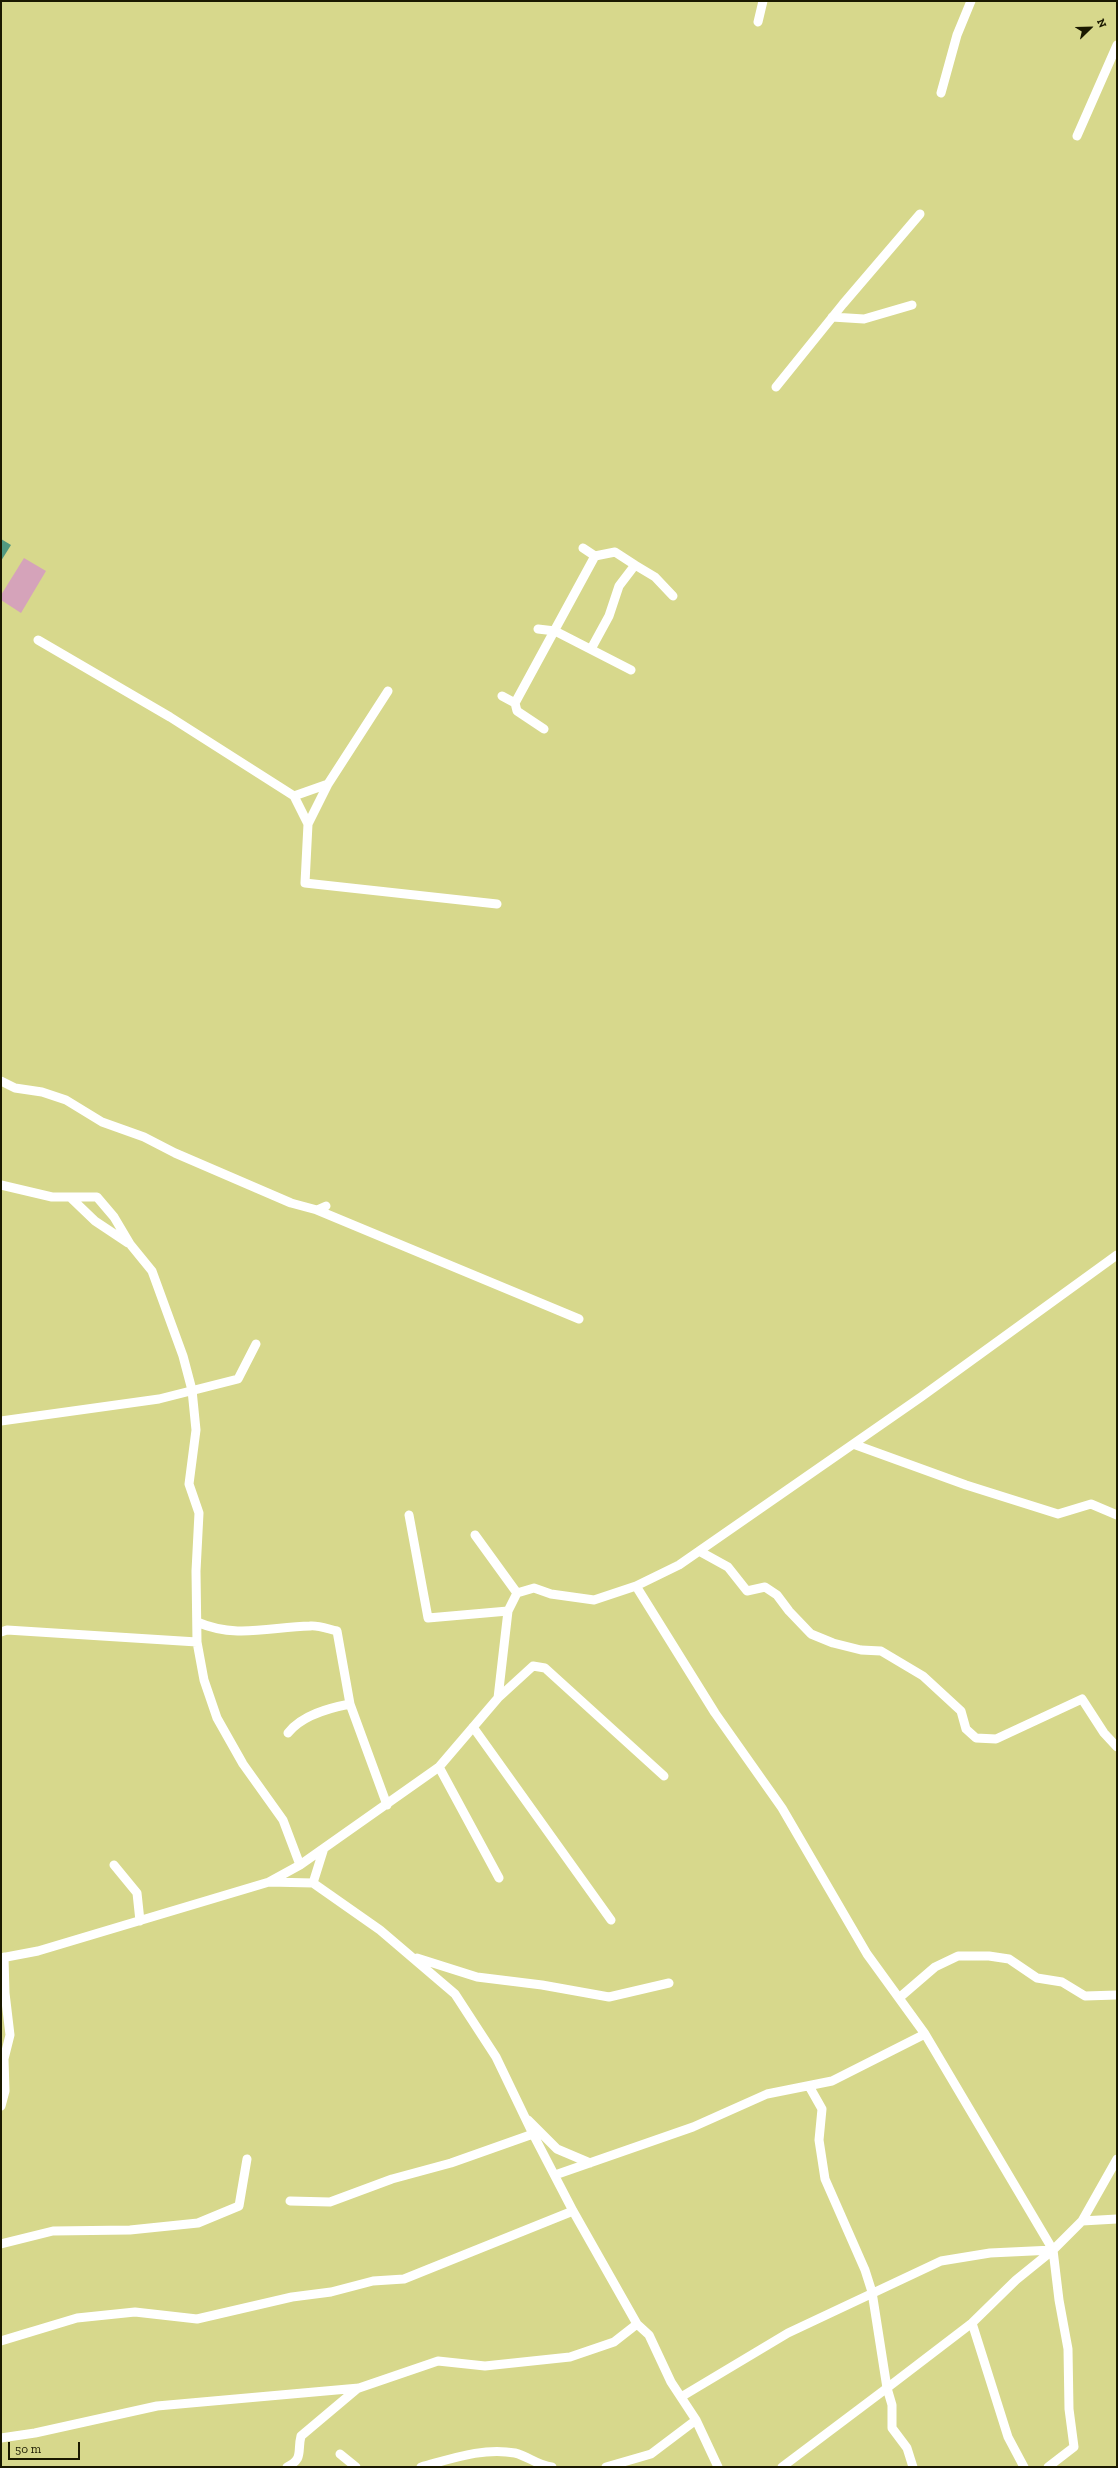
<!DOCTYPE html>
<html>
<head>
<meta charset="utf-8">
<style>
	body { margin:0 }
	#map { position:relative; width:1118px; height:2468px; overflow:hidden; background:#d7d88c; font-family:"Zilla Slab",serif }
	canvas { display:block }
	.frame { position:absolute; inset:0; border:2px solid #1a1900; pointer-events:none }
	.north { position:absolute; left:1070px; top:8px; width:40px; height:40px; -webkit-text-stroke:3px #d7d88c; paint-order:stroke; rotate:67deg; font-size:11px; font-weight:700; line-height:16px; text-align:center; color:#1a1900 }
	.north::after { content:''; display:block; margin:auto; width:14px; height:18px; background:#1a1900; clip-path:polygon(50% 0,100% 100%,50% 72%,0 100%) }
	.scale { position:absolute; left:8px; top:2442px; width:72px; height:18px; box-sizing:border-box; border:2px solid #1a1900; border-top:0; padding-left:5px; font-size:12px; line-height:14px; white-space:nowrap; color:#1a1900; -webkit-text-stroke:3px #d7d88c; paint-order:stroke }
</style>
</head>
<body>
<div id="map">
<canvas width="1118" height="2468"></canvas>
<div class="frame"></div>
<div class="north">N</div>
<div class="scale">50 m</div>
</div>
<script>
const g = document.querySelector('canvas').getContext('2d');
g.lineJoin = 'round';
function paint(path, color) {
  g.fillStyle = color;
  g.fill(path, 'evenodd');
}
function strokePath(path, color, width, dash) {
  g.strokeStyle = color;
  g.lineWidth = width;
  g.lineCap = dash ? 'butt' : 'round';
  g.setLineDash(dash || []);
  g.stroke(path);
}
paint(new Path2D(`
	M 24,558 L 46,571 L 21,613 L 1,600 L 1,595 Z`), '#d5a3ba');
paint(new Path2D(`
	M 1,539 L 11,545 L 1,561 Z`), '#519980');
strokePath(new Path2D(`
	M 758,22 L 763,1
	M 941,93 L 957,35 L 971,1
	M 1077,136 L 1117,45
	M 832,317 L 864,319 L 912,305
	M 776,387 L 843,304 L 920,214
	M 583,548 L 595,556 L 615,552 L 635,565
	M 538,629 L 555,631 L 631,670
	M 38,640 L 170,717 L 294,796 L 308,824
	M 591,649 L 609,616 L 619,586 L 635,565 L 655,577 L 673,596
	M 388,691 L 328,784 L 308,824 L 305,883 L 497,904
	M 502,696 L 515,703 L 595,556
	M 515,703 L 517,711 L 544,729
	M 294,796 L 328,784
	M 1,1081 L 15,1088 L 42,1092 L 66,1100 L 102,1122 L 144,1137 L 175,1153 L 291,1203 L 317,1210 L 326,1206
	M 1,1185 L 52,1197 L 97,1197 L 114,1217 L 130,1244 L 152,1271 L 183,1356 L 192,1390 L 196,1430 L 189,1484 L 199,1513 L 196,1571 L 197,1642 L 204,1680 L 217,1718 L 243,1764 L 283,1820 L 300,1865
	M 71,1198 L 95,1221 L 128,1243
	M 317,1210 L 579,1319
	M 1,1421 L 159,1399 L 238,1379 L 256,1344
	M 853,1444 L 966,1485 L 1058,1514 L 1091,1504 L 1117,1515
	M 409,1515 L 428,1618 L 508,1611
	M 475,1535 L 517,1593
	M 699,1551 L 728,1567 L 747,1591 L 765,1587 L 777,1595 L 789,1611 L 811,1634 L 833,1643 L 861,1650 L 881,1651 L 923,1676 L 961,1711 L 966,1729 L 976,1738 L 996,1739 L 1082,1699 L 1104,1733 L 1117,1747
	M 636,1586 L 715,1713 L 782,1808 L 867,1954 L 925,2034 L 1053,2250 L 1059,2300 L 1068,2349 L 1069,2409 L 1074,2447 L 1048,2467
	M 197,1622 C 236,1639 270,1627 310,1626 C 318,1625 328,1629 337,1631 L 350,1704 L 387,1805
	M 1,1632 L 7,1630 L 197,1642
	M 498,1698 L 533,1666 L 545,1668 L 664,1776
	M 473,1727 L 611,1920
	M 288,1733 C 302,1715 329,1708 350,1704
	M 439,1767 L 499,1878
	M 114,1865 L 137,1893 L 140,1921
	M 269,1882 L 300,1865 L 439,1767 L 498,1698 L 508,1611 L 517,1593 L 534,1588 L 551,1594 L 594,1600 L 636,1586 L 679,1565 L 921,1397 L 1117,1255
	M 313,1883 L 324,1848
	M 1,1958 L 38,1951 L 269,1882 L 313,1883 L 380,1930 L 455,1994 L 496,2057 L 533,2134 L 573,2211 L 637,2324 L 649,2335 L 671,2382 L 696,2420 L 718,2467
	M 417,1958 L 477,1977 L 542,1985 L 609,1997 L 669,1983
	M 899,1998 L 935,1967 L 958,1956 L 989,1956 L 1009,1959 L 1037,1978 L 1062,1982 L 1085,1996 L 1117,1995
	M 1,2106 L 5,2091 L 4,2059 L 10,2035 L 5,1993 L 4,1957
	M 528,2120 L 557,2149 L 590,2163
	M 555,2175 L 693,2127 L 767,2094 L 832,2081 L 925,2034
	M 290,2201 L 330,2202 L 392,2179 L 451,2163 L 533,2134
	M 1082,2221 L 1117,2219
	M 1,2244 L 53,2231 L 130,2230 L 198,2223 L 239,2206 L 247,2159
	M 972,2323 L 1008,2437 L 1024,2467
	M 1,2341 L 77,2318 L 135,2312 L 197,2319 L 292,2297 L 331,2292 L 373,2281 L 404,2279 L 573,2211
	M 681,2397 L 788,2333 L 941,2261 L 990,2253 L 1053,2250
	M 1,2438 L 35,2433 L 157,2406 L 359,2388 L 438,2361 L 485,2366 L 570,2357 L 614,2342 L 637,2324
	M 340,2454 L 356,2467
	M 287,2467 C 304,2459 297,2451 301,2436 L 358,2388
	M 421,2467 C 451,2459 483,2447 515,2453 C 528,2456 538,2466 552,2467
	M 606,2467 L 651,2454 L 696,2420
	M 782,2467 L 887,2388 L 872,2292 L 865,2270 L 825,2179 L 819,2140 L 822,2109 L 809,2086
	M 913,2467 L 907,2448 L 892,2428 L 892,2405 L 887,2388 L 972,2323 L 1016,2280 L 1053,2250 L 1082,2221 L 1117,2159`), '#fff', 9);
</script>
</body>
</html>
